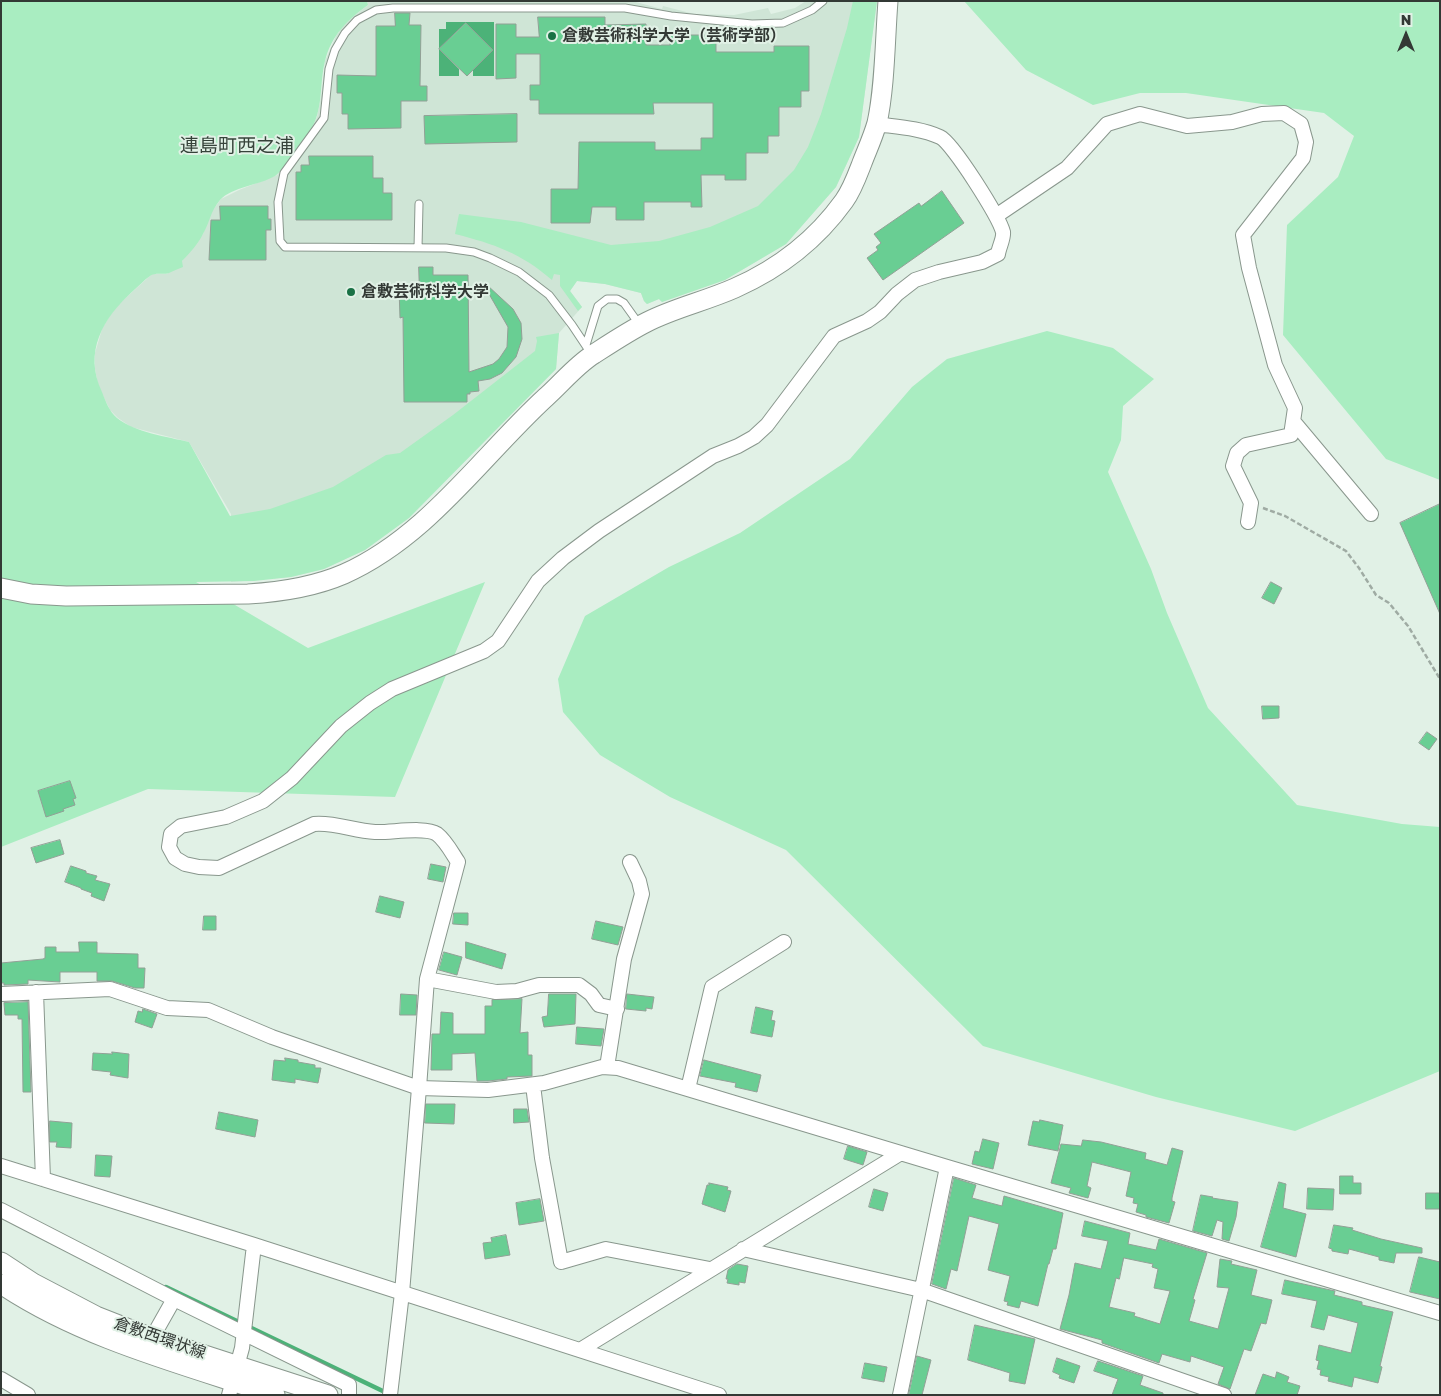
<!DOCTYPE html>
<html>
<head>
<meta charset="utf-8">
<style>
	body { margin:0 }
	#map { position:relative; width:1441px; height:1396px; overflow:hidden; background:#e1f1e6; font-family:"Golos Text",sans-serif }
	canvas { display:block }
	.frame { position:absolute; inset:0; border:2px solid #333935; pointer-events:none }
	.north { position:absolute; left:1381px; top:10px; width:50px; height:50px; -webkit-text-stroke:4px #e1f1e6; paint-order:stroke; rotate:0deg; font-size:14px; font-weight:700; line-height:20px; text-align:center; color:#333935 }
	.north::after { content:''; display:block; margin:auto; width:18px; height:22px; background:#333935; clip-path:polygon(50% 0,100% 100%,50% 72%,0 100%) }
</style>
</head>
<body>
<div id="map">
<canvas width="1441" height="1396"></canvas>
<div class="frame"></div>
<div class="north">N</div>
</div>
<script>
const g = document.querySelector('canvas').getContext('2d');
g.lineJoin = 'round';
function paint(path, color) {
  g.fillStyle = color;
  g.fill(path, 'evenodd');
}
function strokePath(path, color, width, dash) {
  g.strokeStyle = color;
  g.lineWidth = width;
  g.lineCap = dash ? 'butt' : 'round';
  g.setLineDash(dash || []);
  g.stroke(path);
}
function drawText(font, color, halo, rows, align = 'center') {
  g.font = font + ' "Golos Text","Noto Sans JP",sans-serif';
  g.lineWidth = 4;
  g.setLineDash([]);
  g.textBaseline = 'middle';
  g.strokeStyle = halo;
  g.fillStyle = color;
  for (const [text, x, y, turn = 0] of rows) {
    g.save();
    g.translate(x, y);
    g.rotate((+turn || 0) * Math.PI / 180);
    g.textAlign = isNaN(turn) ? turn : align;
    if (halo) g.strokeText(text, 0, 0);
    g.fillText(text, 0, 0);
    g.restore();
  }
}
paint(new Path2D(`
	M 367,1 L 632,1 L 662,9 L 663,6 L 694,14 L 734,15 L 768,8 L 771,14 L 795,8 L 806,1 L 877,1 L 859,137 L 836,187 L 786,244 L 725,280 L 662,302 L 659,299 L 647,304 L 644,301 L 641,293 L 605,284 L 577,281 L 570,291 L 582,307 L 559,333 L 556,369 L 409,518 L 365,550 L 324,569 L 291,577 L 231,582 L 231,514 L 189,442 L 131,427 L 118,418 L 110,410 L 98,385 L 95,369 L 95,353 L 102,329 L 110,315 L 119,304 L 152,274 L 167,274 L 182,261 L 203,234 L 209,215 L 221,199 L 239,190 L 277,175 L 310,131 L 317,117 L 321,97 L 325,61 L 336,36 L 345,23 L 368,5 Z`), '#cfe5d6');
paint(new Path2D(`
	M 1,1 L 367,1 L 368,5 C 348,19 331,36 325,61 C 319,85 324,109 310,131 C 304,140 283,171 275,176 C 260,185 232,187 220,200 C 210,212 210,222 203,234 C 198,244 190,253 182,261 L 183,267 C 178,269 173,271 169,273 C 163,275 155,272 150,276 C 144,280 139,286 133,291 C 103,318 83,352 102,392 C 106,402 109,411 117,418 C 134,432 168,437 189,442 L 230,516 L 270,509 L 333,487 L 386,455 L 400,453 L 453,415 L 535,351 L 537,341 L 536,337 L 559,333 L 556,369 L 409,518 L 365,550 L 324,569 L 291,577 L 254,581 L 196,582 L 308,648 L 485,582 L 395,797 L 148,789 L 1,847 Z
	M 853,1 L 877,1 L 859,137 L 836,187 L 786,244 L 725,280 L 662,302 L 659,299 L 647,304 L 644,301 L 641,293 L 605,284 L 577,281 L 570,291 L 582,307 L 578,311 L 560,286 L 560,275 L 554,274 L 552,280 C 521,253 494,244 455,234 L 459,214 L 521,222 L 611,245 L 659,241 L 710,227 L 758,206 L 794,170 L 808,147 L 821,114 L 847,28 Z
	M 964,1 L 1440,1 L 1440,480 L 1386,459 L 1283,335 L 1287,225 L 1338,177 L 1354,136 L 1324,113 L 1186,93 L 1140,93 L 1093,105 L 1026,70 Z
	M 1047,331 L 1113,348 L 1154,379 L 1123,406 L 1121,440 L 1108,472 L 1151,569 L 1167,613 L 1208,708 L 1297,805 L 1402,824 L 1440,827 L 1440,1071 L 1295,1131 L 1156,1097 L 983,1046 L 786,850 L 670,797 L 600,755 L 563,712 L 558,679 L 585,616 L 669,567 L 740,533 L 850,459 L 912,387 L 947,359 Z`), '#a9edc1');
paint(new Path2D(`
	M 446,22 L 494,22 L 494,76 L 473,76 L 473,70 L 493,50 L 466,23 L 439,49 L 459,69 L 459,76 L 439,76 L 439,29 L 446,29 Z`), '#4cb278');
strokePath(new Path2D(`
	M 166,1287 L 389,1394`), '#4cb278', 4.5);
const building = new Path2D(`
	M 395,13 L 410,13 L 409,25 L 421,25 L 420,86 L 427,86 L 427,101 L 401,101 L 401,128 L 348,129 L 348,114 L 342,114 L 342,93 L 337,93 L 337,75 L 376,76 L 376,26 L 395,26 Z
	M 538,17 L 605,17 L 605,25 L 646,24 L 646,45 L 670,45 L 670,35 L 716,35 L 716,52 L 774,52 L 774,46 L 809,46 L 809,91 L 801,91 L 801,107 L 779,107 L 779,136 L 768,136 L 768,153 L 746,153 L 746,180 L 725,180 L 725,175 L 701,175 L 702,207 L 691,207 L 691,202 L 644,202 L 644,220 L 616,220 L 616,207 L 592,207 L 590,223 L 551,223 L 551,189 L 578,189 L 579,142 L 655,142 L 655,150 L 701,150 L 701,138 L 713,138 L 713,103 L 653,103 L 654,114 L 539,114 L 539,100 L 530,100 L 530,85 L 540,85 L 540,54 L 516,54 L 516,78 L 496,79 L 496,24 L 516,24 L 516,37 L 539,37 Z
	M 466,23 L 493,50 L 467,76 L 439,49 Z
	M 517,114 L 517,142 L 425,144 L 424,116 Z
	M 309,156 L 373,156 L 373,178 L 383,178 L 383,193 L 392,193 L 392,220 L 296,220 L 296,172 L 301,172 L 301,165 L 309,165 Z
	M 942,191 L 964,223 L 883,280 L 867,258 L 878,250 L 876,247 L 881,243 L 874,234 L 919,203 L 921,206 Z
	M 220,206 L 268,206 L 268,219 L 271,219 L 271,230 L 266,230 L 266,260 L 209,260 L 211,220 L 220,220 Z
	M 419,267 L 433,267 L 433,275 L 468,275 L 469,372 L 493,364 L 499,359 L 507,347 L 508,327 L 485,287 L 487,285 L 513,309 L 521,323 L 522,339 L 516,357 L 502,373 L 490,379 L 478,381 L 479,391 L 470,392 L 470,394 L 467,394 L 467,402 L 404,402 L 403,317 L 400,318 L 399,288 L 419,288 Z
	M 1440,504 L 1440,614 L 1400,523 Z
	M 1271,582 L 1282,588 L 1274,604 L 1262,598 Z
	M 1262,706 L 1279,706 L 1279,718 L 1263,719 Z
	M 1427,732 L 1437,739 L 1429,750 L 1419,743 Z
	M 70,781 L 76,798 L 73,799 L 75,805 L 63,809 L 64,811 L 46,817 L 38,791 Z
	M 60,840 L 64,854 L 36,863 L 31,848 Z
	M 431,864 L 446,867 L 443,882 L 428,879 Z
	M 71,866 L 86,871 L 86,873 L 97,876 L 95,880 L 110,884 L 104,901 L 91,896 L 92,893 L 81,889 L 81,888 L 65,882 Z
	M 380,896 L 404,902 L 400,918 L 376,912 Z
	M 454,913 L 468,913 L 468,925 L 453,924 Z
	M 204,916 L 216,916 L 216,930 L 203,930 Z
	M 596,921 L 623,927 L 618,945 L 592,939 Z
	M 79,942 L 97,942 L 97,953 L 138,954 L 138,968 L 145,968 L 144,988 L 135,988 L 112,981 L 97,981 L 97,972 L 60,972 L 60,982 L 28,980 L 28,984 L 4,985 L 4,983 L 1,983 L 1,963 L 43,959 L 45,958 L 45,947 L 56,947 L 56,952 L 79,952 Z
	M 466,942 L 506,954 L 502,969 L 466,958 Z
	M 444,952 L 462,957 L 457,975 L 439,970 Z
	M 401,994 L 417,995 L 416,1015 L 400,1015 Z
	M 549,994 L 576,994 L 575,1024 L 544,1027 L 542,1017 L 547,1016 Z
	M 627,994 L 654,997 L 652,1009 L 646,1008 L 646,1011 L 626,1009 Z
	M 522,999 L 520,1033 L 528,1032 L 528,1055 L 532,1055 L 532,1076 L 507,1077 L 507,1079 L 488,1081 L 477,1081 L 475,1053 L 452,1054 L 452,1070 L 431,1070 L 432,1034 L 440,1034 L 441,1012 L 453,1013 L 453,1034 L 485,1034 L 485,1006 L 492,1006 L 492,1000 Z
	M 28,1002 L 31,1092 L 23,1092 L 22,1019 L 18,1019 L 18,1015 L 5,1015 L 4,1003 Z
	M 756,1007 L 773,1011 L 771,1020 L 775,1021 L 772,1037 L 751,1033 Z
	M 143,1009 L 157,1014 L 152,1028 L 135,1022 L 138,1011 L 142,1012 Z
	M 577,1027 L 604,1029 L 601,1046 L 576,1044 Z
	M 112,1052 L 129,1054 L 128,1078 L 110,1075 L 111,1072 L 92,1070 L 93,1053 L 112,1054 Z
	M 285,1058 L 298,1060 L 298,1062 L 315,1065 L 315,1068 L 321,1068 L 318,1083 L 295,1079 L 295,1083 L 272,1080 L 274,1060 L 285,1061 Z
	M 704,1060 L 761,1075 L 757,1092 L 735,1087 L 736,1083 L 700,1076 Z
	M 426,1104 L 455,1104 L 454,1124 L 425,1123 Z
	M 514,1109 L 527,1109 L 529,1122 L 514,1123 Z
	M 219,1112 L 258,1120 L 255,1137 L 216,1129 Z
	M 1040,1120 L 1063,1125 L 1058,1151 L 1028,1145 L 1033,1121 L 1039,1122 Z
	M 50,1121 L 72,1123 L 71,1148 L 56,1147 L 57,1142 L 50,1142 Z
	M 983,1139 L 999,1143 L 993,1169 L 972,1164 L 975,1151 L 979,1152 Z
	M 1083,1140 L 1101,1142 L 1146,1153 L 1145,1159 L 1167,1165 L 1172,1148 L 1183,1151 L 1172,1198 L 1172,1201 L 1175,1202 L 1169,1223 L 1146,1217 L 1146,1215 L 1136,1212 L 1138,1204 L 1133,1203 L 1134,1198 L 1126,1196 L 1131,1172 L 1092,1162 L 1087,1186 L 1091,1188 L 1088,1198 L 1069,1193 L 1071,1188 L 1051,1183 L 1061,1144 L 1081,1146 Z
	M 848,1146 L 867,1152 L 863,1165 L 844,1159 Z
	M 96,1155 L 112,1156 L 110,1177 L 95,1176 Z
	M 1340,1176 L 1353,1176 L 1353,1183 L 1361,1183 L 1361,1194 L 1340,1194 Z
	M 954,1178 L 976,1185 L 972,1198 L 1002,1206 L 1004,1196 L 1063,1213 L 1056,1249 L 1053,1249 L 1049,1264 L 1048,1264 L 1038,1306 L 1021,1301 L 1019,1308 L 1007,1305 L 1008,1302 L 1004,1301 L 1010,1276 L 988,1270 L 999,1224 L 969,1216 L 957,1271 L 951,1269 L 946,1289 L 932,1284 Z
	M 1279,1182 L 1286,1184 L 1283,1208 L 1306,1214 L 1296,1257 L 1261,1247 Z
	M 709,1183 L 728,1187 L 727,1190 L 731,1191 L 725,1212 L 702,1204 L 707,1185 L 709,1185 Z
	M 1308,1188 L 1334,1189 L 1333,1210 L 1307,1209 Z
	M 874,1189 L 888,1193 L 883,1211 L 869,1207 Z
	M 1426,1193 L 1440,1193 L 1440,1209 L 1426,1209 Z
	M 1201,1195 L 1213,1197 L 1212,1198 L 1238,1202 L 1236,1217 L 1229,1241 L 1222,1239 L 1223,1222 L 1217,1220 L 1212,1236 L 1193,1231 Z
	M 540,1199 L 544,1221 L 519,1225 L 516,1203 Z
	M 1085,1221 L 1130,1233 L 1128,1244 L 1156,1250 L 1159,1239 L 1207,1253 L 1193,1299 L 1195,1300 L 1189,1321 L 1218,1329 L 1229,1288 L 1217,1287 L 1220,1259 L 1232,1261 L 1231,1264 L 1257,1270 L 1251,1295 L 1272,1300 L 1266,1324 L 1261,1323 L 1251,1351 L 1244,1349 L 1230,1389 L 1218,1384 L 1224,1367 L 1191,1356 L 1190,1362 L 1162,1354 L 1159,1363 L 1102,1343 L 1102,1340 L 1060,1329 L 1069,1295 L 1075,1263 L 1101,1269 L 1108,1241 L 1082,1236 ZM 1124,1258 L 1153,1264 L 1152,1267 L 1158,1269 L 1154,1288 L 1170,1291 L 1160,1324 L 1134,1316 L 1135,1313 L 1109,1307 L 1116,1278 L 1119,1279 Z
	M 1334,1225 L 1353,1228 L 1352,1230 L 1381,1239 L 1422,1248 L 1422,1253 L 1396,1253 L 1394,1263 L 1379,1260 L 1379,1257 L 1349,1249 L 1348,1254 L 1332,1251 L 1332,1249 L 1329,1248 Z
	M 506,1235 L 510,1255 L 485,1259 L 483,1243 L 492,1242 L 491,1238 Z
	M 1419,1257 L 1440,1262 L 1440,1299 L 1410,1292 Z
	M 737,1264 L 748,1266 L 745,1283 L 739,1282 L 739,1285 L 727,1283 L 728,1279 L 726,1279 L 728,1270 Z
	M 1285,1280 L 1335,1291 L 1334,1295 L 1362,1302 L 1362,1305 L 1393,1312 L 1380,1366 L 1382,1367 L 1378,1383 L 1354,1377 L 1352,1387 L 1328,1381 L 1329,1377 L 1320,1375 L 1321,1370 L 1317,1369 L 1319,1361 L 1316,1360 L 1319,1345 L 1351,1353 L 1358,1323 L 1328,1315 L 1324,1330 L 1311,1327 L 1317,1301 L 1282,1294 Z
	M 975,1325 L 1035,1339 L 1025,1384 L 1009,1381 L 1010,1373 L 968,1360 Z
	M 917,1356 L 931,1360 L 922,1395 L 909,1395 Z
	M 1057,1358 L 1080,1366 L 1074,1383 L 1059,1378 L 1060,1375 L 1053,1372 Z
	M 1098,1361 L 1143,1376 L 1140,1385 L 1163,1393 L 1163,1395 L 1112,1395 L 1118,1379 L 1094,1371 Z
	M 865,1363 L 887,1367 L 884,1382 L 862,1378 Z
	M 1277,1372 L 1289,1377 L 1287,1382 L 1300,1386 L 1297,1395 L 1255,1395 L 1263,1374 L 1275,1378 Z`);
paint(building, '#69ce93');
strokePath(building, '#92a096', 1);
const lane = new Path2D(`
	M 418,248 L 419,204
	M 586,345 L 598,306 L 607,299 L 617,299 L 624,303 L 639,324
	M 592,355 L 572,325 L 549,295 L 519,272 L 490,258 L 474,252 L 446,248 L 285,247 L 280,241 L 278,202 L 284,173 L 324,118 L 329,69 L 335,50 L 345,33 L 357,20 L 376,10 L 393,8 L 625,8 L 671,16 L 752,24 L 783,23 L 812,10 L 823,1`);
const street = new Path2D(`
	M 996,216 L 1067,168 L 1107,124 L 1140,114 L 1187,126 L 1232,122 L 1262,114 L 1284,113 L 1301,124 L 1306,142 L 1303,158 L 1243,235 L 1249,268 L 1275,365 L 1295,408 L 1291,435 L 1246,445 L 1237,453 L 1233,466 L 1251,503 L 1248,522
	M 1293,421 L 1371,514
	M 427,979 L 496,992 L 517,991 L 539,985 L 579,985 L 591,994 L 599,1005 L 617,1009
	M 36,992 L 43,1179
	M 1,994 L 110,989 L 167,1008 L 208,1010 L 272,1037 L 419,1088 L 488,1090 L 544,1083 L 602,1067 L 618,1068 L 947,1167 L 1440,1313
	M 607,1067 L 624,959 L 642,894 L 639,881 L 630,862
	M 533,1085 L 542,1158 L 561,1262 L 606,1249 L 710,1269
	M 688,1089 L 712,987 L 784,942
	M 1,1166 L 254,1245 L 719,1395
	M 1,1210 L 174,1299 L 349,1385 L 349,1395
	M 743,1249 L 921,1290 L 1224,1395
	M 152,1338 L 174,1299
	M 580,1350 L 901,1153
	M 1,1379 L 28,1395
	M 229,1395 L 242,1348 L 254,1245
	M 390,1395 L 402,1293 L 419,1088 L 427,979 L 458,862 C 452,853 446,841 437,834 C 425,826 390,833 375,832 C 354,831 335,822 314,824 L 219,868 L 199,867 L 185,864 L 175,858 L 169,847 L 171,834 L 181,826 L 226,817 L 263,801 L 292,778 L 341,726 L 370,703 L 392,689 L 484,651 L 498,641 L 538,581 L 563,558 L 599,531 L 713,456 L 738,446 L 754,437 L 767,425 L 834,336 L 867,321 L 880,312 L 897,294 L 915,280 L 939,272 L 982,262 L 998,254 C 999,247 1004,238 1003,232 C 999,217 953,143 940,137 C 920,128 898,127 876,124
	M 900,1395 L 947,1167`);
const secondary = new Path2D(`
	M 1,588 L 31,594 L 66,596 L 248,594 C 281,592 314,587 344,574 C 427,537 480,458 545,398 C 561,384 576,365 594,354 C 611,343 629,331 647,322 C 674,308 706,301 735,288 C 778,269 816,240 844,201 C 852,190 857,176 862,163 C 867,150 873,137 877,123 C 885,87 885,39 888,1
	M 1,1262 L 33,1283 L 96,1316 L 152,1338 L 328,1395
	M 1,1284 C 83,1339 182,1364 275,1395`);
strokePath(lane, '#89978d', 9);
strokePath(street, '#89978d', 16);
strokePath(secondary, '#89978d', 21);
strokePath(new Path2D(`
	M 1263,508 L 1285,516 L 1346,551 L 1359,568 L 1376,595 L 1389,603 L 1408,626 L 1440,679`), '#9faba3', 2.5, [5, 2.5]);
strokePath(lane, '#fff', 7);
strokePath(street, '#fff', 14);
strokePath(secondary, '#fff', 19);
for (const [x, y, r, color] of [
	[552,36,5,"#197145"],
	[351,292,5,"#197145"]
]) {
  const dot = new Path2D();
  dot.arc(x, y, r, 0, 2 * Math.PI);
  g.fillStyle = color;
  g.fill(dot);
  strokePath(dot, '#e1f1e6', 2);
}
drawText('bold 16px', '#333935', '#e1f1e6', [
	["倉敷芸術科学大学（芸術学部）",562,36],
	["倉敷芸術科学大学",361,292]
], 'left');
drawText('16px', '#333935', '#e1f1e6', [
	["倉敷西環状線",160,1338,19]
]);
drawText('19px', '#36433a', '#e1f1e6', [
	["連島町西之浦",237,146]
]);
</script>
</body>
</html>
